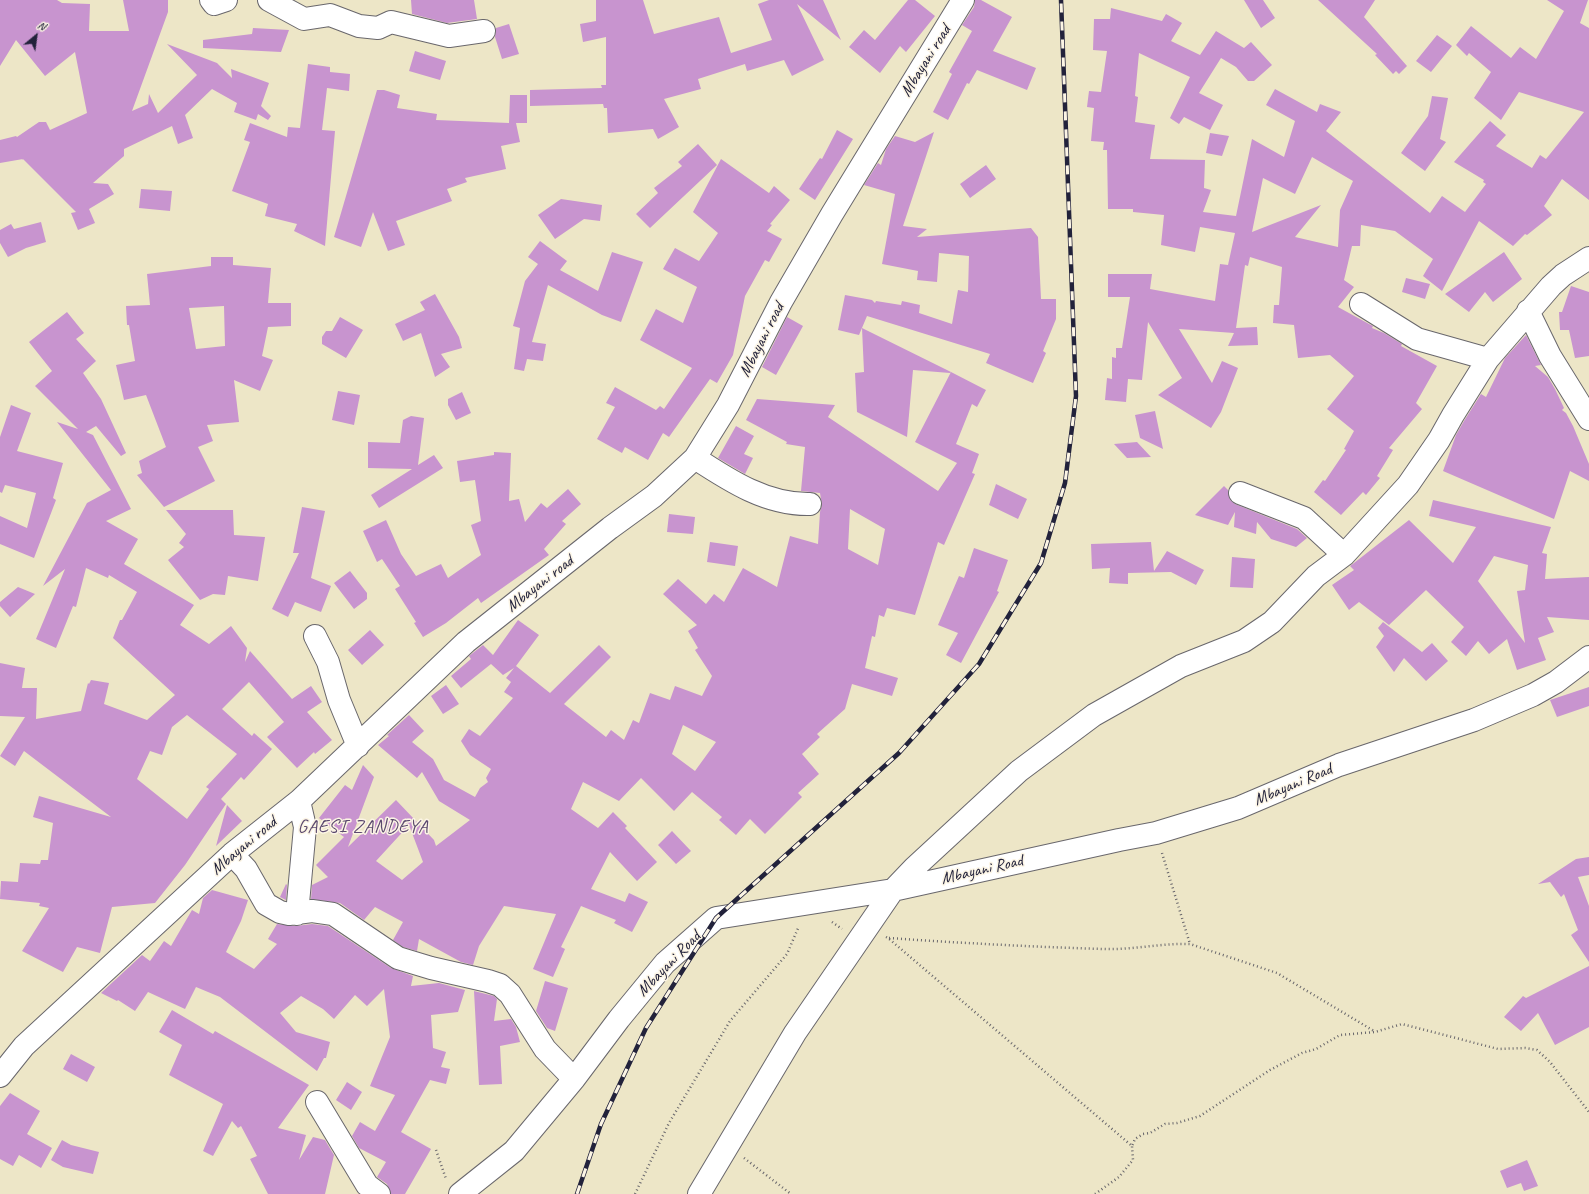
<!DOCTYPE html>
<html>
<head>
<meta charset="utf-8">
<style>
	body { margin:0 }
	#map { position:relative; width:1589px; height:1194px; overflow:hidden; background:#ede6c7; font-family:Caveat,sans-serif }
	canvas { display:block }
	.north { position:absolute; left:16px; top:16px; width:40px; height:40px; -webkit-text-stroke:3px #fcf5e5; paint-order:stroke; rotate:29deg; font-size:11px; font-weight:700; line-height:16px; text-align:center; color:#22223b }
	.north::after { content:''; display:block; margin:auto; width:14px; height:18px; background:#22223b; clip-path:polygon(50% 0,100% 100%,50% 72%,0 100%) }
</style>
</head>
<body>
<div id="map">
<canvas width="1589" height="1194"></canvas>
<div class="north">N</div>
</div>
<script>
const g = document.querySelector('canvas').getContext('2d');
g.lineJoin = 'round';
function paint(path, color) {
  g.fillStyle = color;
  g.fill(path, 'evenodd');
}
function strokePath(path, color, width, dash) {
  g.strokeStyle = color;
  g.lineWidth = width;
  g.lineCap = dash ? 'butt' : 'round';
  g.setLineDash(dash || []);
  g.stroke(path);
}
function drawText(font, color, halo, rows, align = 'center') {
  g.font = font + ' Caveat,sans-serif';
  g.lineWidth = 3;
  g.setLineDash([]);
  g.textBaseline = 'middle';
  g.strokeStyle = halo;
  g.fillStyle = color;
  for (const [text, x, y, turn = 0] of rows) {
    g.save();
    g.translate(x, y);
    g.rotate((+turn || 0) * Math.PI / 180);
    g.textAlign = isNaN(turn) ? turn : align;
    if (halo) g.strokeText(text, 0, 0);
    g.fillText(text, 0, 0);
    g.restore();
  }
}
paint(new Path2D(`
	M 0,0 L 57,0 L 62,3 L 90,4 L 89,31 L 129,31 L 123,0 L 168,0 L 168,12 L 132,111 L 148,104 L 149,94 L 158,113 L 197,75 L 167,44 L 217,63 L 232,78 L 231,69 L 269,83 L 261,106 L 271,116 L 268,120 L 258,114 L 256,120 L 234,112 L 237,103 L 212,89 L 185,115 L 193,138 L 178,144 L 172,126 L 124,149 L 124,156 L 93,183 L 108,184 L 114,194 L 89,209 L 95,223 L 78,230 L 71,213 L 76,212 L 22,158 L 23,159 L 0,163 L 0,140 L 16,136 L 17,137 L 39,122 L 46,122 L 50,130 L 87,113 L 75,52 L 45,76 L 16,40 L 0,66 Z
	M 411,0 L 474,0 L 477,19 L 447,23 L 412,14 Z
	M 596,0 L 643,0 L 654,34 L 719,17 L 731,53 L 772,40 L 758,4 L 769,0 L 823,0 L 841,40 L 797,4 L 824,60 L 792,76 L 784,60 L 747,71 L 745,64 L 698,79 L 701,89 L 664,99 L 679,127 L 658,139 L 653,129 L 608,133 L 607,108 L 604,108 L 603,104 L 530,106 L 530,90 L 602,88 L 601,85 L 606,85 L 606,37 L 583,42 L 580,24 L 596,21 Z
	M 908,0 L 915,0 L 935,16 L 906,52 L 900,46 L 880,73 L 849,47 L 864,30 L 875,40 Z
	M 975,0 L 981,0 L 1012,17 L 993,51 L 1036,68 L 1027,90 L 977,70 L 969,84 L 967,83 L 948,120 L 933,112 L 952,74 L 949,72 L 972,31 L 962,25 L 974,7 Z
	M 1244,0 L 1263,0 L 1275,18 L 1261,28 Z
	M 1318,0 L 1375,0 L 1364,17 L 1407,66 L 1399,74 L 1396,71 L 1393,74 L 1375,55 L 1377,54 Z
	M 1547,0 L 1588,0 L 1580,23 L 1589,28 L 1589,200 L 1562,179 L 1544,206 L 1552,215 L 1527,235 L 1525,234 L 1513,246 L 1479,221 L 1442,291 L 1423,276 L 1433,259 L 1395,231 L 1361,225 L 1360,246 L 1352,246 L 1344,280 L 1354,287 L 1338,307 L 1369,324 L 1373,326 L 1372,328 L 1384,333 L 1402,344 L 1401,346 L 1437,366 L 1416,403 L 1422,409 L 1389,448 L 1393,450 L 1377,476 L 1380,478 L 1366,495 L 1363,492 L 1341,515 L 1314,492 L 1323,480 L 1325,481 L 1346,450 L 1344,449 L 1354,431 L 1327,409 L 1354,376 L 1330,355 L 1298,358 L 1294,325 L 1273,323 L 1274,305 L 1279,305 L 1282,267 L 1250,257 L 1248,266 L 1245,265 L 1236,328 L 1257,327 L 1258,345 L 1228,346 L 1234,333 L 1179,329 L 1212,383 L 1222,361 L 1238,368 L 1221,412 L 1211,428 L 1158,395 L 1182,378 L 1148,322 L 1142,380 L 1128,379 L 1126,402 L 1105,400 L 1107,378 L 1112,379 L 1112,357 L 1116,358 L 1116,348 L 1122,348 L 1130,297 L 1108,297 L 1108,274 L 1152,274 L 1150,289 L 1215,301 L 1220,264 L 1228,265 L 1235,233 L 1200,227 L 1195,252 L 1161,245 L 1164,215 L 1133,212 L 1133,209 L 1108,209 L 1107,150 L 1103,150 L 1104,142 L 1091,141 L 1094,108 L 1087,107 L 1089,91 L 1101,92 L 1107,51 L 1093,50 L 1094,19 L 1110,19 L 1111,8 L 1162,21 L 1166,14 L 1182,23 L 1171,41 L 1200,55 L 1216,31 L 1244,48 L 1251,42 L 1272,65 L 1254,81 L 1248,81 L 1236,67 L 1221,58 L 1199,93 L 1223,105 L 1210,130 L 1184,117 L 1179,124 L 1170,118 L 1190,77 L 1139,53 L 1135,96 L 1138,97 L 1135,122 L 1155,125 L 1150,159 L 1205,160 L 1204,188 L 1211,190 L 1203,212 L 1236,216 L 1252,139 L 1284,157 L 1295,121 L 1266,105 L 1275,89 L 1317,112 L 1320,104 L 1341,112 L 1326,131 L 1430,213 L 1442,196 L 1465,212 L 1486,184 L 1483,182 L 1484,180 L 1454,162 L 1490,121 L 1506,135 L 1496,146 L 1532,168 L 1540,155 L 1546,159 L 1584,112 L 1519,92 L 1501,120 L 1474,98 L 1491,72 L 1469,53 L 1467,56 L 1456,45 L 1471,26 L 1511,58 L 1520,47 L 1536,59 L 1564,11 ZM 1312,157 L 1353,181 L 1340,210 L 1338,247 L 1295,237 L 1321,205 L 1252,232 L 1263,178 L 1295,194 Z
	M 509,24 L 519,54 L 502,59 L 495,37 L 496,28 Z
	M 253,28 L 289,30 L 281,52 L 203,48 L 203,40 L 252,34 Z
	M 1437,35 L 1452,46 L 1431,72 L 1416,61 Z
	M 415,51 L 446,61 L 440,80 L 409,71 Z
	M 308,64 L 330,67 L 330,72 L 350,74 L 349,91 L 327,88 L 322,130 L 335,131 L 325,246 L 294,231 L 297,224 L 265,216 L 268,204 L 232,191 L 250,142 L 244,140 L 250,123 L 287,137 L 288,127 L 300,128 Z
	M 377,90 L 384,90 L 400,95 L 397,108 L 437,114 L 436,120 L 509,123 L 510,95 L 527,95 L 527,123 L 516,123 L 520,142 L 501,146 L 506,169 L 465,178 L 467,182 L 447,189 L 452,201 L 396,221 L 405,245 L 388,251 L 373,212 L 361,247 L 334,237 Z
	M 1432,96 L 1448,98 L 1440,139 L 1446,142 L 1425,171 L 1401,153 L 1428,116 Z
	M 837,130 L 853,139 L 815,200 L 799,189 L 820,158 L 822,159 Z
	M 934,132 L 903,226 L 927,229 L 917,237 L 1031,228 L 1038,237 L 1041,299 L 1056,299 L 1056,319 L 1043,351 L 1046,353 L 1033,383 L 986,363 L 990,354 L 867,316 L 859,335 L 838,330 L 845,295 L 872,300 L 875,303 L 876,301 L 901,305 L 902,301 L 920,305 L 919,313 L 952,324 L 958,290 L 968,292 L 969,256 L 939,253 L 937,282 L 917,280 L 918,271 L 882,264 L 895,194 L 864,185 L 878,163 L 881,165 L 886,149 L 895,136 L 915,142 Z
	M 1210,133 L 1229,136 L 1222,156 L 1206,153 Z
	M 698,144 L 717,165 L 650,228 L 636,214 L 658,193 L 654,188 L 682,166 L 678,162 Z
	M 721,159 L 769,193 L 774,186 L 790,200 L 770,224 L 772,225 L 767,231 L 782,239 L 769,262 L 765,260 L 745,296 L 733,355 L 717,383 L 710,379 L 669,437 L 663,433 L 648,460 L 625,447 L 622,453 L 597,439 L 615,407 L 606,403 L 615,387 L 656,410 L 660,406 L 664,409 L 692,368 L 640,340 L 656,309 L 683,323 L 697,287 L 663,269 L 675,248 L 699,261 L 718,233 L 693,212 Z
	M 986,165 L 996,179 L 970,198 L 960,184 Z
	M 141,189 L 172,191 L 170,211 L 139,208 Z
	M 561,199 L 602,205 L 600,221 L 584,219 L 555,239 L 538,215 Z
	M 41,222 L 46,242 L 26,248 L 8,257 L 0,243 L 0,230 L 11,224 L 14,229 Z
	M 540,241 L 567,261 L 560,270 L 598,291 L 612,252 L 643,262 L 621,322 L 602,315 L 548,285 L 532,342 L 546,344 L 543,361 L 527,359 L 524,371 L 514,369 L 520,328 L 513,326 L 525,281 L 538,264 L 528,257 Z
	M 1504,252 L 1522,279 L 1493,302 L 1485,292 L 1469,312 L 1445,294 Z
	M 211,257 L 233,257 L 233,265 L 271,268 L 268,303 L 291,303 L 291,326 L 268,327 L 262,356 L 273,360 L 260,391 L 234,380 L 239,422 L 207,425 L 213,441 L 198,447 L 215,481 L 164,507 L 137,475 L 142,473 L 139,461 L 166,447 L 146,395 L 124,400 L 116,365 L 135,361 L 129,325 L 127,325 L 126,306 L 150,305 L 147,274 L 211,266 ZM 224,306 L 225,346 L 196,349 L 189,308 Z
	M 1406,278 L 1430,284 L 1425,299 L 1402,292 Z
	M 1571,286 L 1589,292 L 1589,356 L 1575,358 L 1569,330 L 1560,330 L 1559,312 L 1562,312 Z
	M 435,294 L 459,337 L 462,348 L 441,354 L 450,367 L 435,377 L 421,333 L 403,341 L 395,324 L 425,310 L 420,302 Z
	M 67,312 L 84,333 L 76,339 L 96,361 L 83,373 L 101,399 L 126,453 L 121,456 L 96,426 L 86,432 L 93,435 L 131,509 L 106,521 L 138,539 L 124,564 L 194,605 L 180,625 L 209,644 L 231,626 L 247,648 L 245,662 L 250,651 L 292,699 L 311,686 L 322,702 L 307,712 L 332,740 L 315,754 L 314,752 L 297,768 L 267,737 L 284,722 L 249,682 L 222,709 L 252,736 L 254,733 L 272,749 L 244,780 L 241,777 L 221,799 L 226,804 L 185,865 L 155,903 L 112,907 L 100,953 L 77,947 L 63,972 L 22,951 L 49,908 L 39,906 L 40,903 L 0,899 L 1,881 L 18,882 L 20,863 L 40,864 L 41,860 L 48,860 L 53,823 L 33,817 L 39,796 L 111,817 L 24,751 L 15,766 L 0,756 L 25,717 L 0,716 L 0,663 L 25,668 L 22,688 L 37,688 L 36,719 L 81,711 L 88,683 L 89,684 L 91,680 L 109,683 L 104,704 L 147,720 L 175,695 L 113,638 L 120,620 L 122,620 L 137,592 L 109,575 L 108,578 L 86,568 L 76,607 L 73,606 L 56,648 L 36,639 L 65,569 L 43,586 L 87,503 L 111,490 L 57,422 L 78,429 L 35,386 L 52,371 L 29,342 ZM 187,715 L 237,754 L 206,787 L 209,789 L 187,819 L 137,779 L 150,751 L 162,755 L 172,727 Z
	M 340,317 L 363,330 L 346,358 L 322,344 L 322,337 L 326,331 L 332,331 Z
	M 787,317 L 803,326 L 776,375 L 762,367 Z
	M 862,328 L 951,372 L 950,373 L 913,370 L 907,437 L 857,412 L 855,373 L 864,372 Z
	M 1526,335 L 1541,365 L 1535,366 L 1548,377 L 1555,389 L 1564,408 L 1562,410 L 1566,413 L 1573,426 L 1589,464 L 1589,481 L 1570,471 L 1554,519 L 1443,471 L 1456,435 L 1464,421 L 1481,394 L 1486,397 L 1505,358 Z
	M 951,372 L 986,390 L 977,407 L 972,404 L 956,444 L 979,454 L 972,473 L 975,474 L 944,545 L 938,542 L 915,615 L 887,608 L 884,617 L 879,615 L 875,637 L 872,636 L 865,668 L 898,678 L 892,696 L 852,684 L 845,709 L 817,734 L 820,737 L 802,754 L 819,774 L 798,793 L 802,797 L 765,834 L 750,819 L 736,835 L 719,820 L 722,817 L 692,792 L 674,811 L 641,778 L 619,801 L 583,782 L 571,809 L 598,828 L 613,812 L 627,826 L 625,828 L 657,862 L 637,881 L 610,852 L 591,889 L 625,902 L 629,893 L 648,902 L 632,932 L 614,923 L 616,920 L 581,906 L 561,947 L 565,949 L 553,977 L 533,969 L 556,914 L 504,906 L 479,946 L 473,965 L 461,962 L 419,939 L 417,951 L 403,947 L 393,940 L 403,922 L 375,907 L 364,920 L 340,903 L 311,899 L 312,885 L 328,877 L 316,865 L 344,837 L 319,818 L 345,785 L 352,790 L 363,765 L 374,777 L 348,847 L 396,800 L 434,840 L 436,846 L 470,820 L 439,801 L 422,772 L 417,778 L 378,745 L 389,736 L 387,735 L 409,715 L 424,731 L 412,742 L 433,759 L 444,780 L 475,797 L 480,788 L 488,782 L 486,778 L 491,769 L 470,755 L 461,741 L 469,729 L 480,736 L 513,698 L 504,692 L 511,682 L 506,678 L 514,668 L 503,675 L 491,664 L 461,688 L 451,676 L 471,659 L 469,656 L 483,645 L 493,655 L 518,620 L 539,635 L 516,666 L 550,693 L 599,645 L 611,657 L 564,704 L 606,737 L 611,730 L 624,740 L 633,720 L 639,723 L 650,693 L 670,700 L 675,686 L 702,696 L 712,676 L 695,650 L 698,648 L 688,631 L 697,625 L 663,594 L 678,579 L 706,604 L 714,594 L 724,602 L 743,568 L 777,587 L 790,536 L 818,544 L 820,512 L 822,505 L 820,493 L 801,491 L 805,447 L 786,444 L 787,442 L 746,420 L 757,399 L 835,405 L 828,417 L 938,491 L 957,463 L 915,442 ZM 850,509 L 885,529 L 878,565 L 848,549 ZM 683,725 L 716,742 L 695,771 L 672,754 ZM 409,825 L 423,862 L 402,880 L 376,861 Z
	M 338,391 L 360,395 L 354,425 L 332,420 Z
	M 462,392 L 471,413 L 456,420 L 448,405 L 448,399 Z
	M 11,405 L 31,413 L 17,451 L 63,463 L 53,498 L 56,500 L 34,558 L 0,544 L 0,516 L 27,528 L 36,493 L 5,485 L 2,493 L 0,492 L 0,437 Z
	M 1155,411 L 1163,449 L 1140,438 L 1135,415 Z
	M 411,416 L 424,418 L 418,465 L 434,455 L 443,468 L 379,508 L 371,495 L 412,469 L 368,468 L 368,442 L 400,443 L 403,420 Z
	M 736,426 L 754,436 L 744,454 L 753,458 L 745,474 L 718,458 Z
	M 1137,442 L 1151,457 L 1127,458 L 1114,444 Z
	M 494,452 L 511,453 L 509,501 L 519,499 L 525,522 L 541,503 L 547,508 L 568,489 L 581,504 L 562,521 L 566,524 L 544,549 L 549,555 L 481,603 L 478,598 L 446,623 L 423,637 L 414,623 L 416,622 L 395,589 L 400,586 L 382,559 L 377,562 L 363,531 L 386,520 L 401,554 L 416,576 L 441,564 L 448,578 L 481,555 L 471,525 L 481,521 L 475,480 L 460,482 L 457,461 L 494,455 Z
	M 996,484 L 1027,499 L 1018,519 L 989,505 Z
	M 1224,486 L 1228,490 L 1230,500 L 1235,504 L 1297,529 L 1307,538 L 1296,547 L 1271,539 L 1257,522 L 1256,534 L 1234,527 L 1235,512 L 1228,525 L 1195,515 Z
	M 1433,500 L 1551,527 L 1542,553 L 1547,554 L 1545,579 L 1589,577 L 1589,620 L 1547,617 L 1554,632 L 1538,638 L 1546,660 L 1517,670 L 1507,639 L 1489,654 L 1478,641 L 1466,656 L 1451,642 L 1464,627 L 1426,590 L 1389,625 L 1359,602 L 1349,610 L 1332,585 L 1354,570 L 1350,566 L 1354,563 L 1409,520 L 1453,563 L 1476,527 L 1429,516 ZM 1494,556 L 1528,565 L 1525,590 L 1517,591 L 1525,643 L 1478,581 Z
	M 302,507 L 325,511 L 311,578 L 331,586 L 321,612 L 295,602 L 288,617 L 272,609 L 299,553 L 293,553 Z
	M 166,510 L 233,510 L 234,535 L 265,537 L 258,581 L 228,576 L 225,595 L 213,594 L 200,600 L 168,560 L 184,547 L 179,543 L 186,534 Z
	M 669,514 L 695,517 L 693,534 L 667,532 Z
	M 710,542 L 738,546 L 735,566 L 707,562 Z
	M 1151,542 L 1154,571 L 1167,551 L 1204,570 L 1196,585 L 1171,572 L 1128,573 L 1128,584 L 1109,583 L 1110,568 L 1092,569 L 1091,544 Z
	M 974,548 L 1008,560 L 997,591 L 999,592 L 961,663 L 946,655 L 958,633 L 938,625 L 959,576 L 964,578 Z
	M 1232,557 L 1255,559 L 1253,588 L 1230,587 Z
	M 350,571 L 367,593 L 367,599 L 354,609 L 334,583 Z
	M 18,587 L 35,594 L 10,617 L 0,606 L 0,602 Z
	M 1383,622 L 1422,652 L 1432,643 L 1448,661 L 1426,681 L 1404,658 L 1394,672 L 1376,647 L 1384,636 L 1378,628 Z
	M 370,630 L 384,645 L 362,665 L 348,650 Z
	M 446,685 L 459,704 L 443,714 L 431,696 Z
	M 1589,687 L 1589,706 L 1557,717 L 1550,700 Z
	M 227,805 L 242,821 L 216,846 Z
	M 672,831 L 691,851 L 676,864 L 658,845 Z
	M 1589,857 L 1589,875 L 1578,877 L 1589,906 L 1589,962 L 1571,935 L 1578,930 L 1564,894 L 1561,897 L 1550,882 L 1538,884 L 1576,859 Z
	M 286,884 L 287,885 L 286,900 L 280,897 Z
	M 212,890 L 248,900 L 241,921 L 226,952 L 254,969 L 277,944 L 268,939 L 277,924 L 296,926 L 312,924 L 328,926 L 391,968 L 413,976 L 411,986 L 439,983 L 465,990 L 458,1012 L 431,1015 L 433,1048 L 446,1052 L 441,1067 L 450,1069 L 446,1084 L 430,1080 L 401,1132 L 431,1149 L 405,1194 L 391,1194 L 387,1184 L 377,1177 L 386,1162 L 359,1148 L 352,1136 L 360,1122 L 375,1131 L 395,1095 L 370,1086 L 390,1037 L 384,989 L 367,1006 L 355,995 L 334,1019 L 323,1009 L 301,996 L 280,1013 L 296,1032 L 330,1042 L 326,1058 L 324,1058 L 317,1071 L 220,997 L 196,987 L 185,1009 L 148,992 L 135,1011 L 118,1000 L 117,1001 L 101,993 L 142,955 L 150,961 L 164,941 L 171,946 L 192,910 L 199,914 L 203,898 Z
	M 1589,966 L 1589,1027 L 1555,1045 L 1538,1013 L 1521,1031 L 1504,1017 L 1523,996 L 1526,998 Z
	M 545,981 L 568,988 L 555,1031 L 547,1028 L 536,1011 Z
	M 474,991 L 494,996 L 497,999 L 494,1021 L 511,1019 L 516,1027 L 520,1042 L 500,1046 L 502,1084 L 479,1085 Z
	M 172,1010 L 213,1034 L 215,1031 L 309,1085 L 278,1128 L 306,1135 L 299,1160 L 313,1137 L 325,1140 L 334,1155 L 325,1194 L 268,1194 L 250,1159 L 257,1156 L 241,1126 L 238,1128 L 232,1121 L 213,1156 L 203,1151 L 223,1104 L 169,1075 L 182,1045 L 159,1032 Z
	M 71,1054 L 95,1067 L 87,1082 L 63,1069 Z
	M 347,1082 L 362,1092 L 351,1110 L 336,1100 Z
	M 10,1093 L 40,1111 L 27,1134 L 52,1148 L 41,1168 L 19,1155 L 13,1166 L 0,1159 L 0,1106 Z
	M 62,1140 L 71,1145 L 99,1152 L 93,1174 L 63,1167 L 51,1160 Z
	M 1527,1160 L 1538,1186 L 1524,1191 L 1521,1183 L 1507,1188 L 1500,1171 Z`), '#c894cf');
const minor = new Path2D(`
	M 211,0 L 214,4 L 226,0
	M 269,0 L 304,19 L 330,15 L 359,26 L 378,28 L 391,22 L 449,36 L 484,31
	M 1361,304 L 1417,339 L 1488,359
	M 1528,311 L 1550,356 L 1589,419
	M 695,458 C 730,481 767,505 810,504
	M 1240,493 L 1304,518 L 1344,555
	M 315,636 L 328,662 L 339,700 L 358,746
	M 232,854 L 246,869 L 266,904 L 280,912 L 289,914 L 312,911 L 333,914 L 398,958 L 431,968 L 488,981 L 500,985 L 510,994 L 545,1049 L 574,1079
	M 297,914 L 305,827 L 299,801
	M 0,1076 L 24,1046 L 232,854 L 299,801 L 466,642 L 610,528 L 654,496 L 695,458 L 728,405 L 781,302 L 832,214 L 963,0
	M 317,1102 L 367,1185 L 379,1194
	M 460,1194 L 514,1151 L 574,1079 L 619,1019 L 665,963 L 716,918 L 893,890 L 1119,840 L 1156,833 L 1238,808 L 1339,765 L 1474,720 L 1533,695 L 1556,682 L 1589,657
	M 699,1194 L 795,1033 L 893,890 L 914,868 L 1019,771 L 1094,715 L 1181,666 L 1244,641 L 1272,622 L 1316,576 L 1344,555 L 1408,485 L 1439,440 L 1453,415 L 1488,359 L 1551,286 L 1563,275 L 1589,258`);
strokePath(minor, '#69676c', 24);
strokePath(new Path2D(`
	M 1162,853 L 1190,944
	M 832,922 L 842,929
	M 886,937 L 888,938 L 1132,1146 L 1135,1139 L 1143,1134 L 1150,1133 L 1165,1124 L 1177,1123 L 1200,1116 L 1270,1070 L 1302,1053 L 1316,1049 L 1340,1035 L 1375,1032 L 1402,1024 L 1498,1049 L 1525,1048 L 1537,1050 L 1550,1062 L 1589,1112
	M 889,938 C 961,943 1033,947 1105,949 C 1133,950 1161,943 1190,944 L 1277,973 L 1374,1031
	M 436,1150 L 446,1179
	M 744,1158 L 791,1194
	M 635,1194 L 669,1123 L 730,1021 L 787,954 L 799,926
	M 1095,1194 L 1119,1177 L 1133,1160 L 1132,1146`), '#69676c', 2.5, [1, 3]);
strokePath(minor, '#fff', 22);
const rail = new Path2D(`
	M 577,1194 L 601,1124 L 646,1028 L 716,918 L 899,753 L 979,664 L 1041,563 L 1065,483 L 1076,396 L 1061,0`);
strokePath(rail, '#22223b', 4.5);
strokePath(rail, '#fcf5e5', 3, [9]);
drawText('17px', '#22223b', '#fcf5e5', [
	["Mbayani road",926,61,-58],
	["Mbayani road",762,340,-63],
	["Mbayani road",540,584,-38],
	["Mbayani Road",1293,785,-23],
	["Mbayani road",244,846,-40],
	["Mbayani Road",982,870,-13],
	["Mbayani Road",669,964,-46]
]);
g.letterSpacing = '1px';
drawText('19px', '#5c4a6f', '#fcf5e5', [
	["GAESI ZANDEYA",363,827]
]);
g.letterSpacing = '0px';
</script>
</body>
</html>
